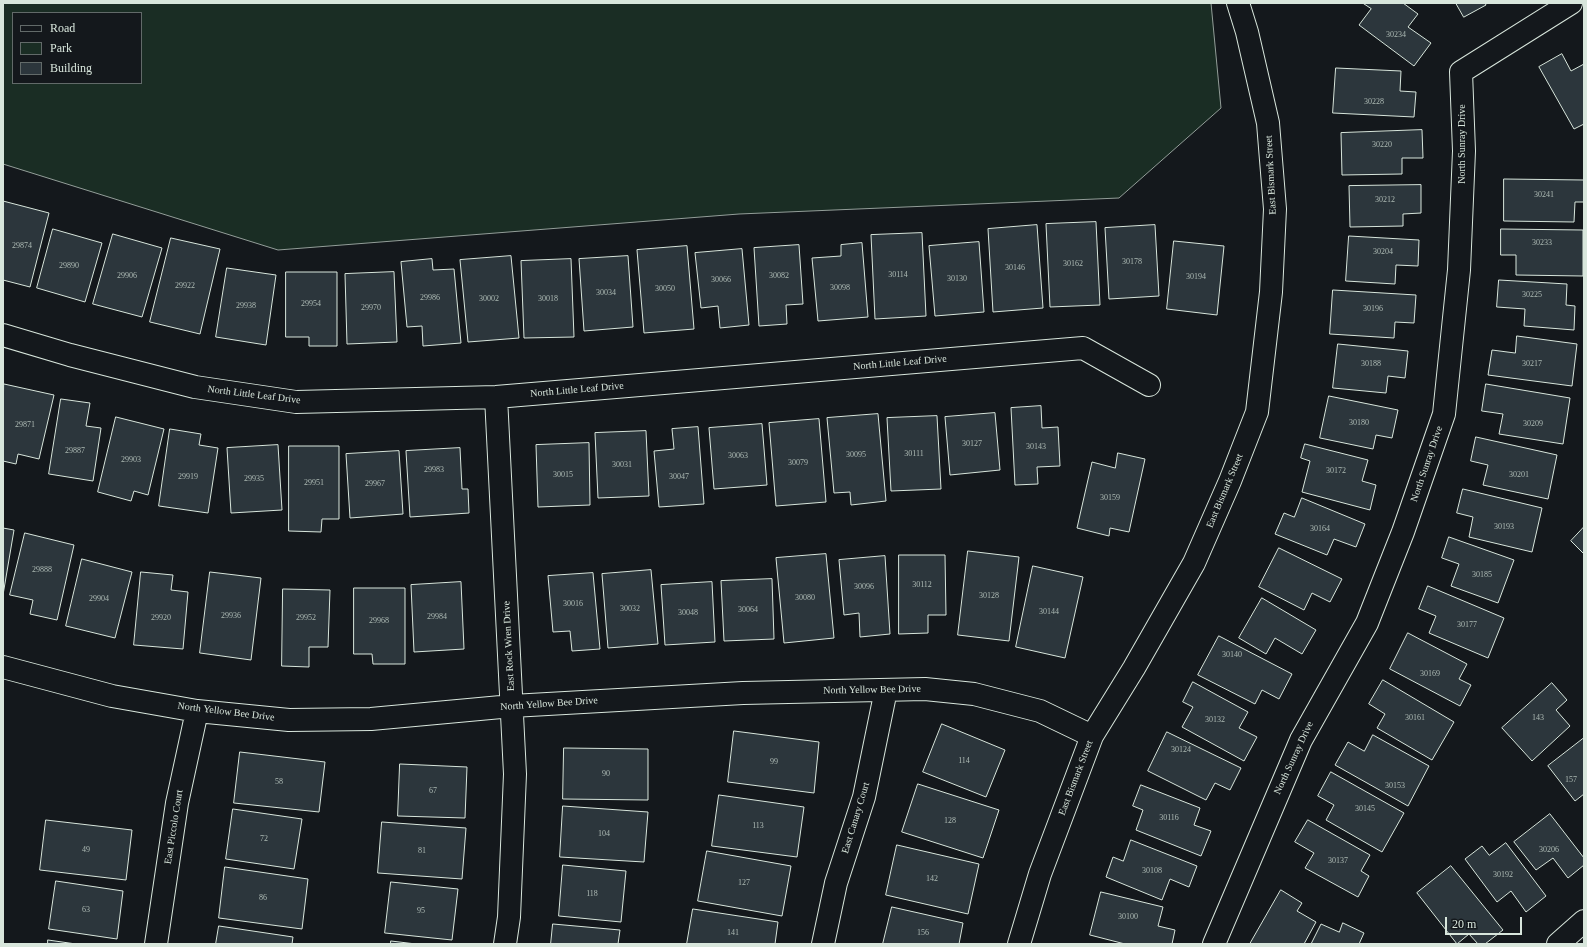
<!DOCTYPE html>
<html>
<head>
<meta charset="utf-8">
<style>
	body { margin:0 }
	#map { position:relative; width:1587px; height:947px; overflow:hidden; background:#14181c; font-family:Georgia,serif }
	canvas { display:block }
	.frame { position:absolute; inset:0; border:4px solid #d8e6dc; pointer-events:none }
	.legend { position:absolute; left:12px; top:12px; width:130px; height:72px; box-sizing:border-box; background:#14181c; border:1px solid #626a69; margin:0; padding:5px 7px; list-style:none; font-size:12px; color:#d8e6dc }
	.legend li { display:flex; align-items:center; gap:8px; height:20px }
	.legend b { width:20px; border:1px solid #626a69 }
	.scale { position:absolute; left:1445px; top:917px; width:77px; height:18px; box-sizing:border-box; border:2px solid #d8e6dc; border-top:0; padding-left:5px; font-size:12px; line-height:14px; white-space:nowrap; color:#d8e6dc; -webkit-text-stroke:3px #14181c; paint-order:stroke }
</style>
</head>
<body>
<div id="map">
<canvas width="1587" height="947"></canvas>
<div class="frame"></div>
<ul class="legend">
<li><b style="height:5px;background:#14181c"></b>Road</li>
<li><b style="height:11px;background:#1a2d24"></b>Park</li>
<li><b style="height:11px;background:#2c363c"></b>Building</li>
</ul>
<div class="scale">20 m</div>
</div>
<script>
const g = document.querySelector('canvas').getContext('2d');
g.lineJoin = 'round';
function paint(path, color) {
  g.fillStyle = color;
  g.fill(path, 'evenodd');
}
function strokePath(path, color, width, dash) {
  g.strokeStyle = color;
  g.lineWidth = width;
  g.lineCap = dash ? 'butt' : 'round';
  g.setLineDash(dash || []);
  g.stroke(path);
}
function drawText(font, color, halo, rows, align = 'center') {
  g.font = font + ' Georgia,serif';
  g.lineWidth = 3;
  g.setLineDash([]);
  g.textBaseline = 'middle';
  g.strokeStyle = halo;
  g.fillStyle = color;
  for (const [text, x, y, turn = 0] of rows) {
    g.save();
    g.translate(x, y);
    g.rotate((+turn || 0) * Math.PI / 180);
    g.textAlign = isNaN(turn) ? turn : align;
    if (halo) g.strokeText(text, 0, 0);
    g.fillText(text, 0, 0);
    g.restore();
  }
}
const green = new Path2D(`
	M 3,3 L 1211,3 L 1221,108 L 1119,198 L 739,214 L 278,250 L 3,164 ZM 13,13 L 141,13 L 141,83 L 13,83 Z`);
paint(green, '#1a2d24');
strokePath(green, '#939e99', 1);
const building = new Path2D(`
	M 1363,3 L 1403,3 L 1418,14 L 1408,27 L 1431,43 L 1414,66 L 1359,25 L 1371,9 Z
	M 1456,3 L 1485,3 L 1486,5 L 1464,17 Z
	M 1562,54 L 1571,71 L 1584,64 L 1584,124 L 1574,129 L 1539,67 Z
	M 1336,68 L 1401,71 L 1400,91 L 1416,92 L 1414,117 L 1333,113 Z
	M 1422,130 L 1423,158 L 1402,158 L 1402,174 L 1342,175 L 1341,133 Z
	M 1504,179 L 1584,180 L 1584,202 L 1575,202 L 1574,222 L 1504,221 Z
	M 1421,185 L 1421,213 L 1403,214 L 1403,226 L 1350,227 L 1349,186 Z
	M 3,201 L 49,213 L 30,287 L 3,280 Z
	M 1096,222 L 1100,305 L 1050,307 L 1046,224 Z
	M 1037,225 L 1043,308 L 993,312 L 988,229 Z
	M 1155,225 L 1159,296 L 1109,299 L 1105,228 Z
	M 53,229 L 102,243 L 85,302 L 37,288 Z
	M 1501,229 L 1583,230 L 1583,276 L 1516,275 L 1516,255 L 1501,255 Z
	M 922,233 L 926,316 L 875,319 L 871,235 Z
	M 113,234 L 162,248 L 142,317 L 93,304 Z
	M 1349,236 L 1419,240 L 1418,266 L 1396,265 L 1395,284 L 1346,281 Z
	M 171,238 L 220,249 L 200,334 L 150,322 Z
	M 1174,241 L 1224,246 L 1217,315 L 1167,309 Z
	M 979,242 L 984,312 L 935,316 L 929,246 Z
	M 862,243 L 868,317 L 818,321 L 812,258 L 841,256 L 841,245 Z
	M 799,245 L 803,304 L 786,305 L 787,324 L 759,326 L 754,248 Z
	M 687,246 L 694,329 L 644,333 L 637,250 Z
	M 742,249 L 749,325 L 720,328 L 718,306 L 701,308 L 695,253 Z
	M 511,256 L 519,338 L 468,342 L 460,260 Z
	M 628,256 L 633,327 L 584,331 L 579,259 Z
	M 432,259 L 433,270 L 454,269 L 461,343 L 423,346 L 422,326 L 407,327 L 401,262 Z
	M 571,259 L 574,337 L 524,338 L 521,261 Z
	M 227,268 L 276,275 L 266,345 L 216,337 Z
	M 286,272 L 337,272 L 337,346 L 309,346 L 309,337 L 286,337 Z
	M 394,272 L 397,342 L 347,344 L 345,274 Z
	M 1499,280 L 1567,284 L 1566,305 L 1575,306 L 1574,330 L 1524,326 L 1525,309 L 1497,307 Z
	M 1333,290 L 1416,295 L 1414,323 L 1395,322 L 1394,338 L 1330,334 Z
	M 1517,336 L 1577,344 L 1572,386 L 1488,375 L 1492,350 L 1515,353 Z
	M 1338,344 L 1408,351 L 1405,378 L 1388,376 L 1386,393 L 1333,388 Z
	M 4,384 L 54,395 L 39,459 L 18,454 L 16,464 L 3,461 Z
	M 1486,384 L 1570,398 L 1563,444 L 1499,434 L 1503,414 L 1482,411 Z
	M 1329,396 L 1398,410 L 1392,438 L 1376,435 L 1373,449 L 1320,438 Z
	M 61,399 L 90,403 L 86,426 L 101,428 L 93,481 L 49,474 Z
	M 1041,406 L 1042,428 L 1058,427 L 1060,466 L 1037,467 L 1038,484 L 1015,485 L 1011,408 Z
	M 995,413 L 1000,470 L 950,475 L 945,417 Z
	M 878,414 L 886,501 L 851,505 L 850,492 L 834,493 L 827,418 Z
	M 937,416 L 941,489 L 891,491 L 887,418 Z
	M 116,417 L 164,429 L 148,495 L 134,491 L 131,501 L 98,492 Z
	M 819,419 L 826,502 L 776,506 L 769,423 Z
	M 762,424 L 767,485 L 714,489 L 709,428 Z
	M 698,427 L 704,504 L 659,507 L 654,451 L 674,449 L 672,429 Z
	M 170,429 L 201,434 L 199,445 L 218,448 L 208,513 L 159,506 Z
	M 646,431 L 649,496 L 598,498 L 595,433 Z
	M 1476,437 L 1557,455 L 1548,499 L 1483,485 L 1488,465 L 1471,461 Z
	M 589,443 L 590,505 L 538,507 L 536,445 Z
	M 1305,444 L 1368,460 L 1362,481 L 1376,485 L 1370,510 L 1302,492 L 1310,461 L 1301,458 Z
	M 278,445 L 282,510 L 231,513 L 227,448 Z
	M 289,446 L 339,446 L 339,519 L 322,519 L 321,532 L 289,531 Z
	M 460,448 L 462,489 L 468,489 L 469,513 L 410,517 L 406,451 Z
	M 399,451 L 403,514 L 350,518 L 346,454 Z
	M 1118,453 L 1145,459 L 1129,532 L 1110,528 L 1109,536 L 1077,528 L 1092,462 L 1115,468 Z
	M 1463,489 L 1542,508 L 1532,552 L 1469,537 L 1473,517 L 1457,513 Z
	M 1302,498 L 1365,524 L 1356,547 L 1334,539 L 1327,555 L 1275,534 L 1284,513 L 1294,517 Z
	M 1584,527 L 1584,554 L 1571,541 Z
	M 3,528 L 14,530 L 3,595 Z
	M 25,533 L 74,545 L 57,620 L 30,614 L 33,600 L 10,595 Z
	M 1449,537 L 1514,560 L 1498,603 L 1451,586 L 1459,564 L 1442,558 Z
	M 1279,548 L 1342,579 L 1330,602 L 1312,593 L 1304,610 L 1259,587 Z
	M 968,551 L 1019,557 L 1009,641 L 958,635 Z
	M 826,554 L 834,638 L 784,643 L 776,558 Z
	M 899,555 L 945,555 L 946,615 L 928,615 L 928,633 L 899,634 Z
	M 885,556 L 890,634 L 860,637 L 859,613 L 844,615 L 839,560 Z
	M 82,559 L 132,572 L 115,638 L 66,626 Z
	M 1033,566 L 1083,577 L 1065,658 L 1016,647 Z
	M 651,570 L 658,644 L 608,648 L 602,574 Z
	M 141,572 L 173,575 L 171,590 L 188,592 L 183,649 L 134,645 Z
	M 210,572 L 261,578 L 251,660 L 200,653 Z
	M 593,573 L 600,649 L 572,651 L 570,631 L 553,632 L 548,576 Z
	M 772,579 L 774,639 L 724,641 L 721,581 Z
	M 461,582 L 464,649 L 414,652 L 411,585 Z
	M 712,582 L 715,642 L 665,645 L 661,585 Z
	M 1428,586 L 1504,618 L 1488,658 L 1429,633 L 1436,616 L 1419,609 Z
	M 354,588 L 405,588 L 405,664 L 373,664 L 372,654 L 354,654 Z
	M 283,589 L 330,590 L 328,647 L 309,647 L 309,667 L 282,666 Z
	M 1262,598 L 1316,630 L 1302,654 L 1275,638 L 1266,654 L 1239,638 Z
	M 1408,633 L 1467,664 L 1459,679 L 1471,685 L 1460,706 L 1390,669 Z
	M 1219,636 L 1292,674 L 1279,699 L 1262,690 L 1255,704 L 1198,675 Z
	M 1383,680 L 1454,722 L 1432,760 L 1377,728 L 1385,714 L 1369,704 Z
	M 1193,682 L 1248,712 L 1239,728 L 1257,737 L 1244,761 L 1182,727 L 1193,707 L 1183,702 Z
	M 1552,683 L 1567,700 L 1556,710 L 1570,726 L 1532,761 L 1502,728 Z
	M 942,724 L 1005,750 L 986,797 L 923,772 Z
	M 734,731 L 819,742 L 814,793 L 728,782 Z
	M 1167,732 L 1241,768 L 1230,790 L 1215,783 L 1206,800 L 1148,771 Z
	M 1373,735 L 1429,766 L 1408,806 L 1335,765 L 1348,742 L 1364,751 Z
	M 1584,738 L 1584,794 L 1575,801 L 1548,766 Z
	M 564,748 L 648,749 L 648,800 L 563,799 Z
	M 240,752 L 325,762 L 319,812 L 234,803 Z
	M 400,764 L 467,767 L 465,818 L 398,816 Z
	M 1331,772 L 1404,813 L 1382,852 L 1326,820 L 1334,805 L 1318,796 Z
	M 918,784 L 999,810 L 983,858 L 902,832 Z
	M 1141,785 L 1200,808 L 1194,825 L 1211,831 L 1201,856 L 1136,830 L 1143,810 L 1133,806 Z
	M 719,795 L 804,807 L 797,857 L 712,846 Z
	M 563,806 L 648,812 L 644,862 L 560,857 Z
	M 233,809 L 302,819 L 294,869 L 226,859 Z
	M 1550,814 L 1584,858 L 1584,865 L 1568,878 L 1553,858 L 1536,870 L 1514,842 Z
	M 46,820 L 132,830 L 126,880 L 40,870 Z
	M 1308,820 L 1370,855 L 1361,871 L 1369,876 L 1358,897 L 1305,868 L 1314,853 L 1295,842 Z
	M 382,822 L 466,828 L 462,879 L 378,873 Z
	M 1131,840 L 1197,866 L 1189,887 L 1170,879 L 1162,900 L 1106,877 L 1113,857 L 1123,861 Z
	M 1506,843 L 1546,896 L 1526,912 L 1511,891 L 1497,902 L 1465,859 L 1482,846 L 1489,855 Z
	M 897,845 L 979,864 L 968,914 L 886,895 Z
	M 707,851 L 791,866 L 782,916 L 698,901 Z
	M 563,865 L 626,871 L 621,922 L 559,916 Z
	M 1451,866 L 1503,930 L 1485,944 L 1478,944 L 1469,934 L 1457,944 L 1417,893 Z
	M 225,867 L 308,879 L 302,929 L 219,918 Z
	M 56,881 L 123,891 L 117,939 L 49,929 Z
	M 391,882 L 458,889 L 452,940 L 385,933 Z
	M 1281,890 L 1302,903 L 1297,911 L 1316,922 L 1304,944 L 1250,944 Z
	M 1101,892 L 1163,907 L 1158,926 L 1175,930 L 1172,944 L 1125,944 L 1090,935 Z
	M 892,907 L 963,923 L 959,944 L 883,944 Z
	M 693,909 L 778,922 L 775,944 L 687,944 Z
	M 1343,923 L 1364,933 L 1359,944 L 1311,944 L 1321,924 L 1339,932 Z
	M 553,924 L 620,930 L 618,944 L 551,944 Z
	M 219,926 L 293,937 L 292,944 L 216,944 Z
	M 48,940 L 76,944 L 48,944 Z
	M 391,941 L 416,944 L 391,944 Z`);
paint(building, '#2c363c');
strokePath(building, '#d8e6dc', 1);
const minor = new Path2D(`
	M 3,335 L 70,355 L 195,387 L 296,402 L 496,397 L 1083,348 L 1149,385
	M 496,397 L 515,774 L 509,917 L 505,944
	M 3,667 L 112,696 L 197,711 L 289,720 L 371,719 L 512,706 L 743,693 L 925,689 L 974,694 L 1040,711 L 1092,736
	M 156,944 L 177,803 L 197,711
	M 823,944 L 836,883 L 864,797 L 886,690
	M 1019,944 L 1040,874 L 1092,736 L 1134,668 L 1194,563 L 1230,481 L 1257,412 L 1271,292 L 1275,209 L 1268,123 L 1247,32 L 1238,3
	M 1214,944 L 1301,740 L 1367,623 L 1403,532 L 1444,414 L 1459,270 L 1464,151 L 1461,72 L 1571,3
	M 1558,944 L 1584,921`);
strokePath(minor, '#d8e6dc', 24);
strokePath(minor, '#14181c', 22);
drawText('8px', '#adbab4', null, [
	["30234",1396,35],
	["30228",1374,102],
	["30220",1382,145],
	["30241",1544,195],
	["30212",1385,200],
	["30233",1542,243],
	["29874",22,246],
	["30204",1383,252],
	["30178",1132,262],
	["30162",1073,264],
	["29890",69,266],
	["30146",1015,268],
	["30114",898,275],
	["29906",127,276],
	["30082",779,276],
	["30194",1196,277],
	["30130",957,279],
	["30066",721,280],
	["29922",185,286],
	["30098",840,288],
	["30050",665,289],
	["30034",606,293],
	["30225",1532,295],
	["29986",430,298],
	["30002",489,299],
	["30018",548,299],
	["29954",311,304],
	["29938",246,306],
	["29970",371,308],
	["30196",1373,309],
	["30188",1371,364],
	["30217",1532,364],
	["30180",1359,423],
	["30209",1533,424],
	["29871",25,425],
	["30127",972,444],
	["30143",1036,447],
	["29887",75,451],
	["30111",914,454],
	["30095",856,455],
	["30063",738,456],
	["29903",131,460],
	["30079",798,463],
	["30031",622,465],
	["29983",434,470],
	["30172",1336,471],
	["30015",563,475],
	["30201",1519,475],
	["29919",188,477],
	["30047",679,477],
	["29935",254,479],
	["29951",314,483],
	["29967",375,484],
	["30159",1110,498],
	["30193",1504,527],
	["30164",1320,529],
	["29888",42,570],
	["30185",1482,575],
	["30112",922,585],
	["30096",864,587],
	["30128",989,596],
	["30080",805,598],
	["29904",99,599],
	["30016",573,604],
	["30032",630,609],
	["30064",748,610],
	["30144",1049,612],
	["30048",688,613],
	["29936",231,616],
	["29984",437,617],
	["29920",161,618],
	["29952",306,618],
	["29968",379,621],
	["30177",1467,625],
	["30140",1232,655],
	["30169",1430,674],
	["30161",1415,718],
	["143",1538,718],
	["30132",1215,720],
	["30124",1181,750],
	["114",964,761],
	["99",774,762],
	["90",606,774],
	["157",1571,780],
	["58",279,782],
	["30153",1395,786],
	["67",433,791],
	["30145",1365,809],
	["30116",1169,818],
	["128",950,821],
	["113",758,826],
	["104",604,834],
	["72",264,839],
	["49",86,850],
	["30206",1549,850],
	["81",422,851],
	["30137",1338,861],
	["30108",1152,871],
	["30192",1503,875],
	["142",932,879],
	["127",744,883],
	["118",592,894],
	["86",263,898],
	["63",86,910],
	["95",421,911],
	["30100",1128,917],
	["141",733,933],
	["156",923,933]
]);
drawText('10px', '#d8e6dc', '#14181c', [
	["North Sunray Drive",1462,144,-90],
	["East Bismark Street",1271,175,-93],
	["North Little Leaf Drive",900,363,-5],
	["North Little Leaf Drive",577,390,-5],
	["North Little Leaf Drive",254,395,7],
	["North Sunray Drive",1427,464,-71],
	["East Bismark Street",1225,491,-67],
	["East Rock Wren Drive",509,646,-93],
	["North Yellow Bee Drive",872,690,-1],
	["North Yellow Bee Drive",549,704,-4],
	["North Yellow Bee Drive",226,712,7],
	["North Sunray Drive",1294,758,-65],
	["East Bismark Street",1076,778,-69],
	["East Canary Court",856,818,-73],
	["East Piccolo Court",174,827,-81]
]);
</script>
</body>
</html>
